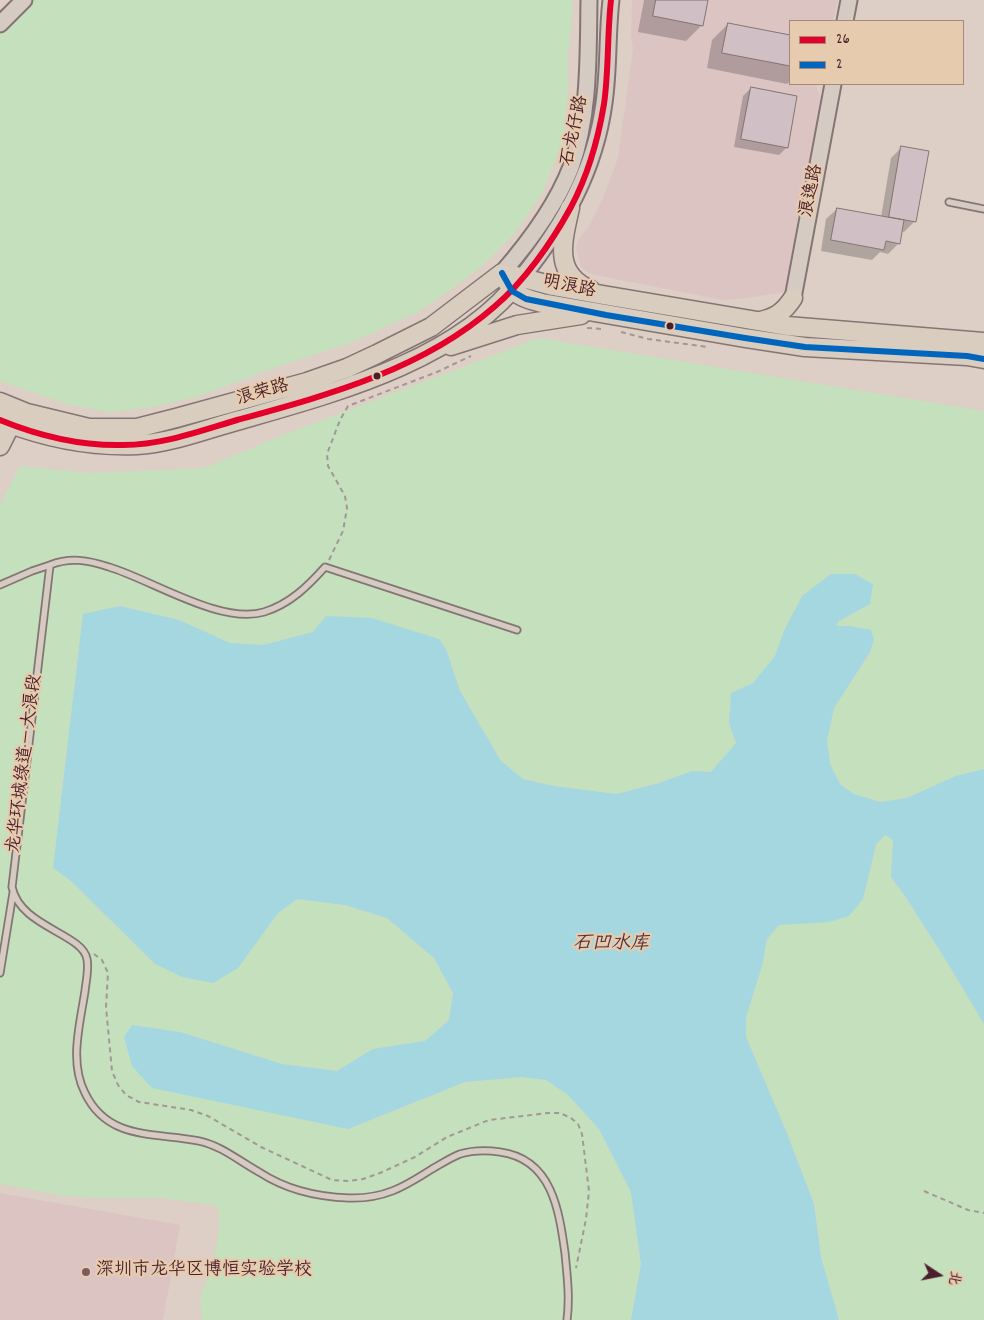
<!DOCTYPE html>
<html>
<head>
<meta charset="utf-8">
<style>
	body { margin:0 }
	#map { position:relative; width:984px; height:1320px; overflow:hidden; background:#ddcec6; font-family:Dekko,"LXGW WenKai TC",sans-serif }
	canvas { display:block }
	.legend { position:absolute; left:789px; top:20px; width:175px; height:65px; box-sizing:border-box; background:#e7cbae; border:1px solid #a8867a; margin:0; padding:6px 9px; list-style:none; font-size:15px; color:#4a1f2b }
	.legend li { display:flex; align-items:center; gap:10px; height:25px }
	.legend b { width:25px; border:1px solid #a8867a }
	.north { position:absolute; left:914px; top:1250px; width:50px; height:50px; -webkit-text-stroke:4px #e7cbae; paint-order:stroke; rotate:101deg; font-size:14px; font-weight:700; line-height:20px; text-align:center; color:#4a1f2b }
	.north::after { content:''; display:block; margin:auto; width:18px; height:22px; background:#4a1f2b; clip-path:polygon(50% 0,100% 100%,50% 72%,0 100%) }
</style>
</head>
<body>
<div id="map">
<canvas width="984" height="1320"></canvas>
<ul class="legend">
<li><b style="height:6px;background:#e4002b"></b>26</li>
<li><b style="height:6px;background:#0065bd"></b>2</li>
</ul>
<div class="north">北</div>
</div>
<script>
const g = document.querySelector('canvas').getContext('2d');
g.lineJoin = 'round';
function paint(path, color) {
  g.fillStyle = color;
  g.fill(path, 'evenodd');
}
function strokePath(path, color, width, dash) {
  g.strokeStyle = color;
  g.lineWidth = width;
  g.lineCap = dash ? 'butt' : 'round';
  g.setLineDash(dash || []);
  g.stroke(path);
}
function drawText(font, color, halo, rows, align = 'center') {
  g.font = font + ' Dekko,"LXGW WenKai TC",sans-serif';
  g.lineWidth = 4.5;
  g.setLineDash([]);
  g.textBaseline = 'middle';
  g.strokeStyle = halo;
  g.fillStyle = color;
  for (const [text, x, y, turn = 0] of rows) {
    g.save();
    g.translate(x, y);
    g.rotate((+turn || 0) * Math.PI / 180);
    g.textAlign = isNaN(turn) ? turn : align;
    if (halo) g.strokeText(text, 0, 0);
    g.fillText(text, 0, 0);
    g.restore();
  }
}
paint(new Path2D(`
	M 632,0 L 838,0 L 833,21 L 790,21 L 790,84 L 817,84 L 816,86 L 821,98 L 785,292 L 747,298 L 723,300 L 595,275 L 589,273 L 581,267 L 576,248 L 579,239 L 589,226 L 603,198 L 618,158 L 633,49 L 631,35 Z
	M 0,1193 L 180,1225 L 163,1320 L 0,1320 Z`), '#dcc4c3');
paint(new Path2D(`
	M 32,0 L 573,0 L 568,55 L 568,90 L 563,141 L 542,193 L 515,233 L 482,266 L 450,290 L 416,313 L 348,344 L 282,365 L 197,397 L 152,407 L 108,412 L 66,404 L 0,381 L 0,32 Z
	M 539,338 L 984,411 L 984,769 L 956,776 L 907,798 L 880,802 L 854,794 L 840,784 L 830,764 L 827,740 L 834,708 L 870,653 L 850,626 L 835,627 L 839,621 L 870,604 L 783,633 L 775,656 L 753,684 L 731,693 L 729,723 L 736,743 L 711,772 L 692,771 L 659,783 L 617,794 L 553,786 L 523,779 L 501,761 L 460,691 L 446,649 L 326,616 L 313,632 L 263,645 L 230,643 L 179,620 L 120,606 L 83,614 L 53,868 L 71,881 L 155,964 L 238,968 L 278,913 L 297,899 L 345,905 L 387,918 L 434,958 L 453,993 L 449,1020 L 425,1041 L 373,1049 L 337,1071 L 282,1064 L 180,1032 L 309,1120 L 348,1129 L 465,1082 L 521,1077 L 546,1080 L 568,1095 L 599,1129 L 631,1192 L 641,1264 L 631,1320 L 202,1320 L 200,1299 L 211,1267 L 217,1245 L 219,1222 L 218,1209 L 215,1205 L 160,1198 L 100,1198 L 64,1196 L 0,1184 L 0,505 L 20,466 L 88,473 L 204,468 L 288,433 Z
	M 885,835 L 893,840 L 891,877 L 907,899 L 947,962 L 984,1024 L 984,1320 L 839,1320 L 821,1257 L 814,1204 L 786,1131 L 746,1037 L 746,1017 L 762,966 L 767,939 L 779,925 L 863,899 L 876,845 Z`), '#c5e0bd');
paint(new Path2D(`
	M 831,574 L 855,574 L 873,584 L 870,604 L 839,621 L 836,626 L 850,626 L 871,630 L 874,640 L 870,652 L 834,708 L 827,740 L 830,764 L 840,784 L 854,794 L 880,802 L 907,798 L 956,776 L 984,769 L 984,1024 L 947,962 L 907,899 L 891,877 L 893,840 L 885,835 L 876,845 L 863,899 L 849,916 L 829,922 L 779,925 L 767,939 L 762,966 L 746,1017 L 746,1037 L 786,1131 L 814,1204 L 821,1257 L 839,1320 L 631,1320 L 641,1264 L 631,1192 L 599,1129 L 568,1095 L 546,1080 L 521,1077 L 465,1082 L 348,1129 L 152,1088 L 132,1066 L 124,1037 L 132,1025 L 180,1032 L 282,1064 L 337,1071 L 373,1049 L 425,1041 L 449,1020 L 453,993 L 434,958 L 387,918 L 345,905 L 297,899 L 278,913 L 238,968 L 213,983 L 182,977 L 155,964 L 71,881 L 53,868 L 83,614 L 120,606 L 179,620 L 230,643 L 263,645 L 313,632 L 326,616 L 372,618 L 439,639 L 446,649 L 460,691 L 501,761 L 523,779 L 553,786 L 617,794 L 659,783 L 692,771 L 711,772 L 736,743 L 729,723 L 731,693 L 753,683 L 775,656 L 783,633 L 802,596 Z`), '#a5d7e1');
paint(new Path2D(`
	M 644,0 L 707,0 L 702,25 L 686,41 L 638,32 Z
	M 728,24 L 790,36 L 790,81 L 787,84 L 707,68 L 712,40 Z
	M 751,88 L 786,148 L 779,155 L 734,147 L 743,96 Z
	M 902,147 L 915,221 L 904,232 L 901,231 L 899,243 L 888,254 L 880,252 L 872,260 L 821,251 L 826,219 L 837,209 L 881,217 L 891,158 Z`), '#0003');
const building = new Path2D(`
	M 656,0 L 708,0 L 703,26 L 653,16 Z
	M 728,23 L 790,35 L 790,66 L 722,53 Z
	M 751,87 L 797,96 L 788,148 L 741,139 Z
	M 901,146 L 929,151 L 916,222 L 889,217 Z
	M 837,208 L 904,220 L 900,244 L 886,241 L 884,250 L 831,240 Z`);
paint(building, '#d0bfc5');
strokePath(building, '#847574', 1);
const lane = new Path2D(`
	M 949,202 L 984,209
	M 0,585 L 32,571 L 50,565
	M 517,630 L 325,567 C 308,586 290,604 264,612 C 221,625 152,580 109,567 C 88,560 70,557 50,565 L 12,887 C 20,927 82,933 87,959 C 89,969 86,981 85,991 C 80,1024 69,1062 85,1093 C 108,1141 155,1132 199,1141 C 222,1146 239,1161 259,1172 C 285,1189 318,1197 349,1198 C 384,1199 404,1187 432,1169 C 441,1164 450,1158 460,1154 C 473,1150 487,1150 500,1152 C 552,1159 559,1210 565,1253 C 567,1275 570,1297 567,1320
	M 0,973 L 13,893`);
const secondary = new Path2D(`
	M 845,21 L 849,0
	M 0,24 L 24,0
	M 502,273 C 529,242 556,206 571,167 C 590,114 588,55 589,0
	M 522,277 C 564,225 595,170 604,103 C 609,69 607,34 611,0
	M 793,298 L 833,84`);
const primary = new Path2D(`
	M 570,208 C 563,240 552,274 591,290
	M 512,275 L 553,286 L 603,295 L 787,326 L 984,342
	M 507,282 C 515,296 526,299 542,303 L 745,338 L 805,347 L 967,356 L 984,359
	M 760,321 C 775,318 784,312 793,298
	M 451,346 L 517,325 L 581,315
	M 0,402 L 27,413 L 89,428 L 137,428 L 176,418 L 307,382 L 347,368 L 377,354 L 431,327 L 502,273
	M 0,420 C 43,437 90,447 137,445 C 172,443 206,429 240,420 C 334,393 461,360 522,277
	M 0,446 L 11,424 L 11,414`);
strokePath(lane, '#847574', 9);
strokePath(secondary, '#847574', 19);
strokePath(primary, '#847574', 21);
strokePath(new Path2D(`
	M 587,328 L 602,329
	M 621,332 L 648,339 L 708,347
	M 329,560 L 343,531 L 347,508 L 345,496 L 328,466 L 327,454 L 340,420 L 348,406 L 437,372 L 471,356
	M 94,954 L 102,960 L 108,973 L 106,1007 L 112,1071 L 118,1085 L 126,1095 L 139,1102 L 191,1110 L 208,1116 L 261,1147 L 332,1180 L 348,1181 L 363,1179 L 380,1173 L 415,1157 L 447,1137 L 489,1120 L 548,1113 L 560,1113 L 571,1118 L 578,1124 L 582,1134 L 589,1191 L 586,1219 L 576,1268
	M 924,1191 L 968,1210 L 984,1213`), '#a39792', 2, [5, 4]);
strokePath(lane, '#d5cbc2', 5.5);
strokePath(secondary, '#d5cbc2', 15);
strokePath(primary, '#d8cdbe', 18);
strokePath(new Path2D(`
	M 0,420 C 39,436 81,446 123,445 C 162,445 200,431 237,420 C 328,395 422,370 494,307 C 524,282 552,242 571,207 C 588,175 598,140 604,104 C 609,70 607,35 611,0`), '#e4002b', 6);
strokePath(new Path2D(`
	M 502,273 L 512,291 L 526,299 L 606,315 L 745,338 L 805,347 L 967,356 L 984,359`), '#0065bd', 6);
for (const [x, y, r, color] of [
	[670,326,4.5,"#4a1f2b"],
	[377,376,4.5,"#4a1f2b"],
	[86,1272,5,"#7d5c61"]
]) {
  const dot = new Path2D();
  dot.arc(x, y, r, 0, 2 * Math.PI);
  g.fillStyle = color;
  g.fill(dot);
  strokePath(dot, '#e7cbae', 2);
}
drawText('18px', '#4a1f2b', '#e7cbae', [
	["石龙仔路",576,131,-78],
	["浪逸路",813,191,-79],
	["明浪路",569,288,12],
	["浪荣路",263,394,-16],
	["龙华环城绿道－大浪段",26,764,-83]
]);
drawText('18px', '#4a1f2b', '#e7cbae', [
	["深圳市龙华区博恒实验学校",96,1272]
], 'left');
drawText('italic 19px', '#51323e', '#e7cbae', [
	["石凹水库",611,945]
]);
</script>
</body>
</html>
